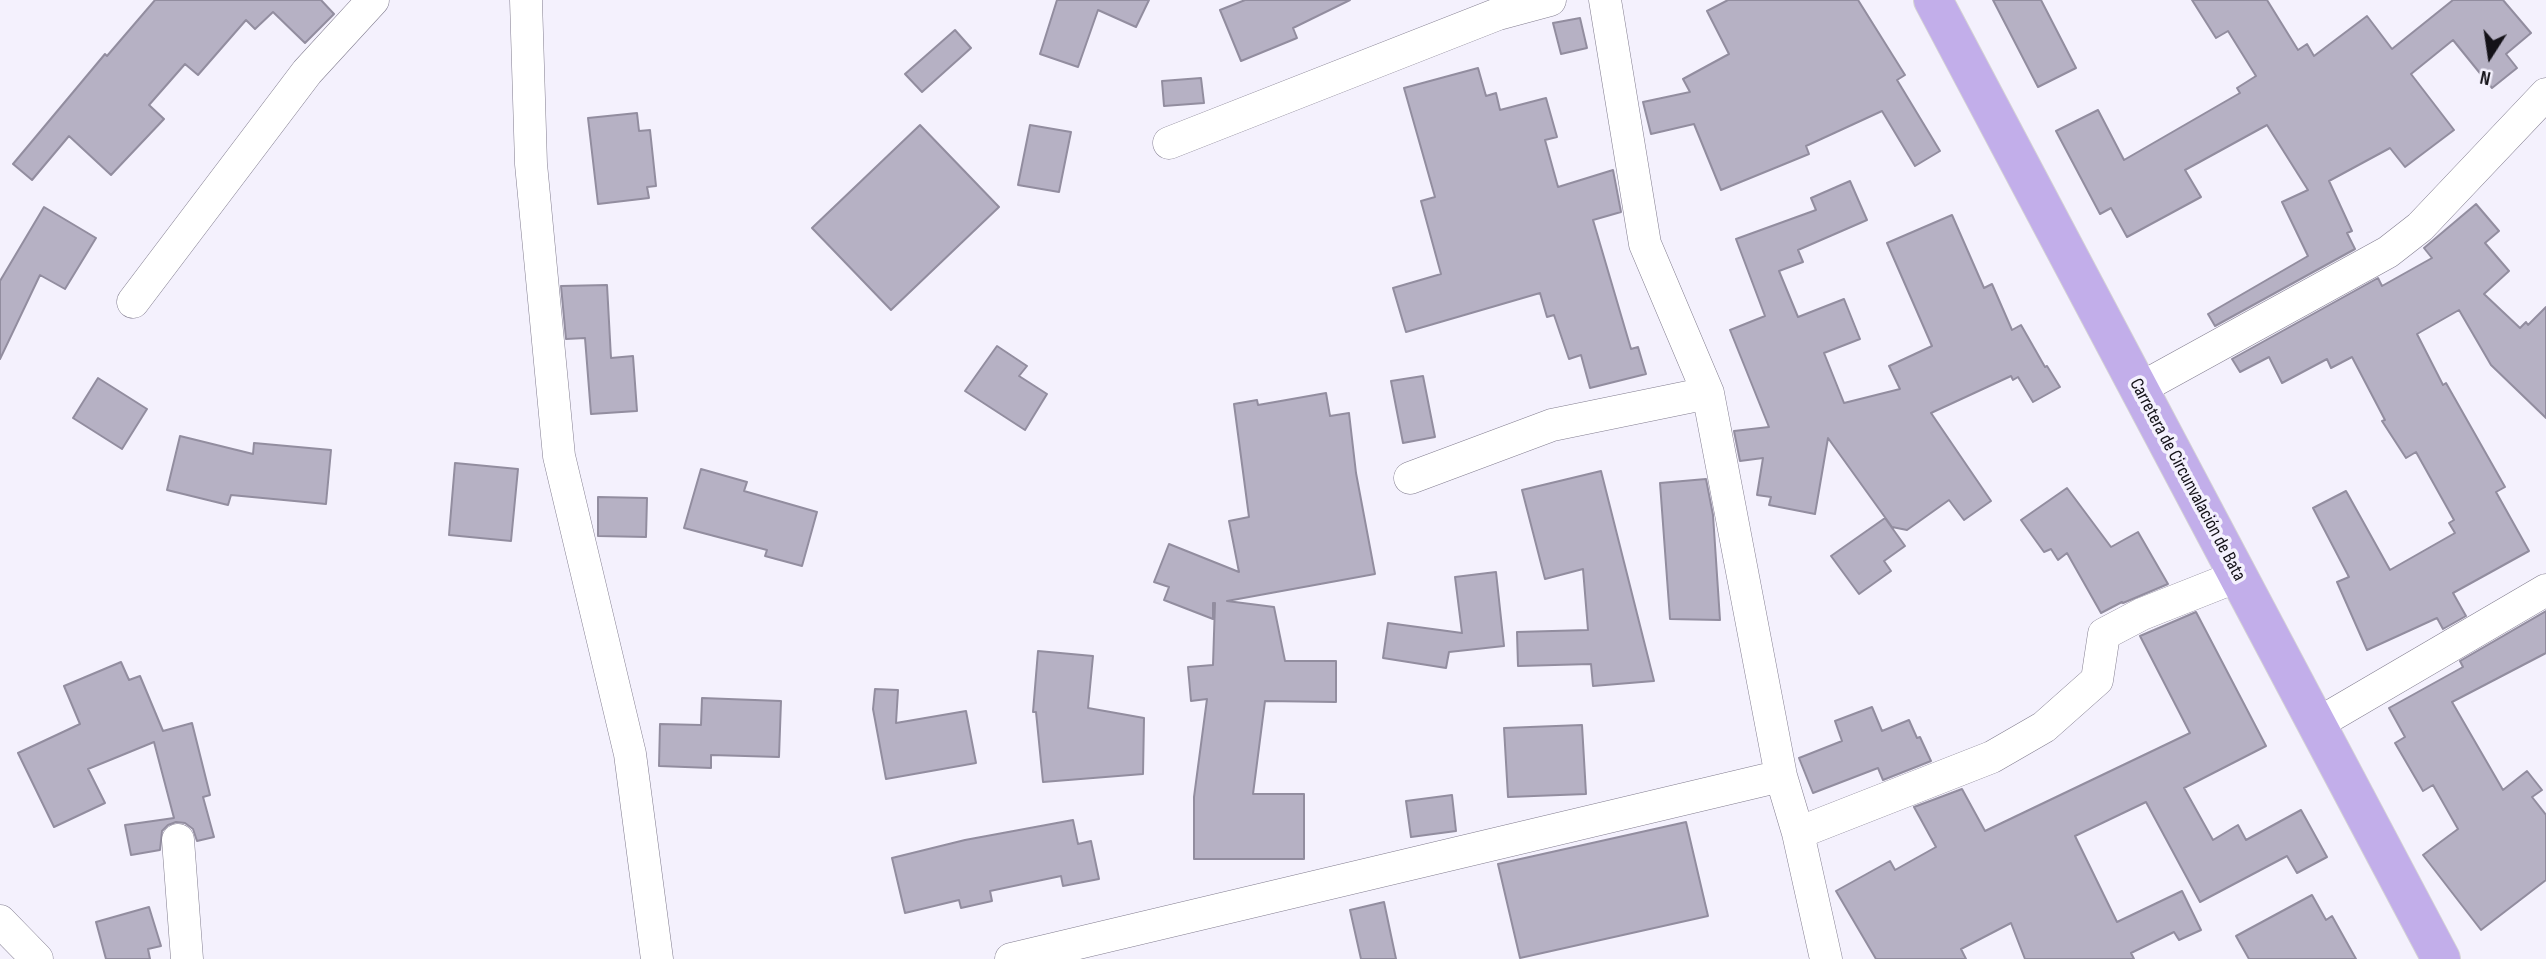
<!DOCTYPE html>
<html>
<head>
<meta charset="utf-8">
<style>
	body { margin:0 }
	#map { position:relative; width:2546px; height:959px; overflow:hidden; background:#f4f1fd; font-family:"Sofia Sans Condensed",sans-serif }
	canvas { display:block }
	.north { position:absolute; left:2455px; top:21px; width:70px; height:70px; -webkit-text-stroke:5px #f4f1fd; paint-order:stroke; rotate:192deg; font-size:19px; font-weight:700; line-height:28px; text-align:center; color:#141218 }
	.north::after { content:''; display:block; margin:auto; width:24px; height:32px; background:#141218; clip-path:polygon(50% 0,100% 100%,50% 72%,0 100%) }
</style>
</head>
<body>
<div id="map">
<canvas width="2546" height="959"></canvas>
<div class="north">N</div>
</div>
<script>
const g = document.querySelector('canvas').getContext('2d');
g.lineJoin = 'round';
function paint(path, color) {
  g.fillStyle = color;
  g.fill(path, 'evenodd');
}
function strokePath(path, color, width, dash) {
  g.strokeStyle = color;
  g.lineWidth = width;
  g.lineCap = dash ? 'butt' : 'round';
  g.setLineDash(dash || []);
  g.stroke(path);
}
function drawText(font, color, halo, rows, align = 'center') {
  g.font = font + ' "Sofia Sans Condensed",sans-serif';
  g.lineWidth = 7;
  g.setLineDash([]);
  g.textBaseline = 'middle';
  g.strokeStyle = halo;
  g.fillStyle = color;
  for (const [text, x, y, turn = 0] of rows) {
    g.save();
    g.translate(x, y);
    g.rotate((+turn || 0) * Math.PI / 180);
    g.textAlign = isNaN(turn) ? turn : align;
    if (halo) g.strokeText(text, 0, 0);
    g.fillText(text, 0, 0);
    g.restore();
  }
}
const building = new Path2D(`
	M 155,0 L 321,0 L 334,14 L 305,43 L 273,12 L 255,29 L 246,20 L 198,75 L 185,64 L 149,105 L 164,119 L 111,175 L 69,136 L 32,180 L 13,164 L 105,54 L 107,56 Z
	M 1057,0 L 1149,0 L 1136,27 L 1098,10 L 1078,67 L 1040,54 Z
	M 1245,0 L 1350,0 L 1293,28 L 1297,38 L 1241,61 L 1220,10 Z
	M 1728,0 L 1858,0 L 1905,75 L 1897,80 L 1940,151 L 1915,166 L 1882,111 L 1806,146 L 1809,154 L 1721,190 L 1694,124 L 1651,134 L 1643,102 L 1690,92 L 1683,79 L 1729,54 L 1707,11 Z
	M 1993,0 L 2041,0 L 2076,68 L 2038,87 Z
	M 2192,0 L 2267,0 L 2298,50 L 2307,44 L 2314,56 L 2367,16 L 2392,49 L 2453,0 L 2503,0 L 2531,33 L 2506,54 L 2517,68 L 2492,88 L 2453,40 L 2411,74 L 2454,130 L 2405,167 L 2390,148 L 2329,181 L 2352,231 L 2347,233 L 2355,249 L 2215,326 L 2208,314 L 2308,256 L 2282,202 L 2308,190 L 2267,125 L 2185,170 L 2201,197 L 2127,237 L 2111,208 L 2100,214 L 2056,131 L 2098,110 L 2124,160 L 2240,93 L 2237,88 L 2256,76 L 2228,31 L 2216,38 Z
	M 1580,18 L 1587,48 L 1561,54 L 1553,23 Z
	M 955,30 L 971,48 L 922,92 L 905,74 Z
	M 1478,68 L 1486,96 L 1496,93 L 1500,110 L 1546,98 L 1557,137 L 1545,140 L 1558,187 L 1613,170 L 1621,212 L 1593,220 L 1631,349 L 1638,347 L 1646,374 L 1590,388 L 1581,355 L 1569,359 L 1554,315 L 1547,317 L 1540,293 L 1406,332 L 1393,288 L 1441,274 L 1421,201 L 1435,197 L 1404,88 Z
	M 1201,78 L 1204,103 L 1164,106 L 1162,81 Z
	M 637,113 L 639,131 L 650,130 L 656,186 L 647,187 L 649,198 L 598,204 L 588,118 Z
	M 920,125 L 999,207 L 891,310 L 812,228 Z
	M 1030,125 L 1071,132 L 1059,192 L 1018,185 Z
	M 1850,181 L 1867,220 L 1798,250 L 1803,262 L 1779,271 L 1798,317 L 1844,299 L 1860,339 L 1824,353 L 1844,403 L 1900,389 L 1889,366 L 1932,346 L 1887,243 L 1952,215 L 1984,288 L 1992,284 L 2012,330 L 2021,325 L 2045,367 L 2047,366 L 2060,387 L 2033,402 L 2018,377 L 2013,380 L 2011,376 L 1931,413 L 1991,501 L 1964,520 L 1949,500 L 1907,530 L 1892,527 L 1828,438 L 1815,514 L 1769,505 L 1771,497 L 1757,495 L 1763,458 L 1740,461 L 1734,431 L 1769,427 L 1730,330 L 1765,316 L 1736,239 L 1816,210 L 1811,198 Z
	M 2476,204 L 2499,231 L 2485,243 L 2509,271 L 2484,294 L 2520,328 L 2526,322 L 2528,325 L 2546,307 L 2546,418 L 2491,365 L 2459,310 L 2417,334 L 2443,385 L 2446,383 L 2505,487 L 2496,492 L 2529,551 L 2453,593 L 2466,616 L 2443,629 L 2437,618 L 2367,650 L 2337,582 L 2349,577 L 2313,508 L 2346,491 L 2390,570 L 2455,533 L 2449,523 L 2454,520 L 2416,452 L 2406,458 L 2382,421 L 2385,420 L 2352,357 L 2331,368 L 2327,359 L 2282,383 L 2269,357 L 2240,372 L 2232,359 L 2378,278 L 2382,286 L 2432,258 L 2424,248 Z
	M 44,207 L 96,238 L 65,289 L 40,275 L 0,359 L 0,281 Z
	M 607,285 L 611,358 L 633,356 L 637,411 L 591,414 L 585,338 L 566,339 L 561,286 Z
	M 997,346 L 1027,366 L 1019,376 L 1047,394 L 1025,430 L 965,391 Z
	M 1423,376 L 1435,437 L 1403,443 L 1391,381 Z
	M 98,378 L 147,409 L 122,449 L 73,418 Z
	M 1326,393 L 1330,416 L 1349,413 L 1356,473 L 1375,574 L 1227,601 L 1274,607 L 1285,661 L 1336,661 L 1336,702 L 1265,701 L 1253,794 L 1304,794 L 1304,859 L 1194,859 L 1194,797 L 1207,699 L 1191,701 L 1188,667 L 1213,665 L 1215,603 L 1213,603 L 1213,619 L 1164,600 L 1169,587 L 1154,582 L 1169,544 L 1239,572 L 1229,521 L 1249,517 L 1234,404 L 1257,400 L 1258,405 Z
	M 180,436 L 253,454 L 254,443 L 331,450 L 326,504 L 231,495 L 228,505 L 167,490 Z
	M 455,463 L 518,469 L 511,541 L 449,535 Z
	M 701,469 L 747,482 L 744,491 L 817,512 L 802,566 L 765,556 L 767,550 L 684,528 Z
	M 1601,471 L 1654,681 L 1593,686 L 1591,664 L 1518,666 L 1517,632 L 1588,630 L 1583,569 L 1545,579 L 1522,490 Z
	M 1706,479 L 1713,515 L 1720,620 L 1670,619 L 1660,483 Z
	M 2067,488 L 2111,547 L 2138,532 L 2168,584 L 2123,603 L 2122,602 L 2101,613 L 2067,553 L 2058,560 L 2051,549 L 2044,552 L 2021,520 Z
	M 598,497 L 647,498 L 646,537 L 598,536 Z
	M 1885,518 L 1905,546 L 1884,561 L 1891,571 L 1859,594 L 1831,556 Z
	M 1496,572 L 1504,646 L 1449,652 L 1446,668 L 1383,658 L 1388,623 L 1462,633 L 1455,577 Z
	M 2546,611 L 2546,653 L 2452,702 L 2503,790 L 2527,771 L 2542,790 L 2532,797 L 2546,815 L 2546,880 L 2481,930 L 2423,855 L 2458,829 L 2433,785 L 2423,791 L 2395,743 L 2405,737 L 2389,708 L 2463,667 L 2460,661 Z
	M 2196,612 L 2266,746 L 2184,788 L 2213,840 L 2238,825 L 2246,840 L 2301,810 L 2327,857 L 2297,873 L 2287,856 L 2200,902 L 2146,802 L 2075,836 L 2117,922 L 2182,891 L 2201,930 L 2179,940 L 2174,932 L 2131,953 L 2134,959 L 2025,959 L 2011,923 L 1961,949 L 1966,959 L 1876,959 L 1836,891 L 1890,861 L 1895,870 L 1936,847 L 1914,807 L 1962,789 L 1985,831 L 2190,733 L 2140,636 Z
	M 1038,651 L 1093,656 L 1088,708 L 1144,718 L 1143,774 L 1043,782 L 1036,712 L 1033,712 Z
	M 121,662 L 129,680 L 140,676 L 163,731 L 192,723 L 210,795 L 203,797 L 214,837 L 197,841 L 193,829 L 185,823 L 176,822 L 168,825 L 162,831 L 160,850 L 131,855 L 125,825 L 174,818 L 154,742 L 88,769 L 105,803 L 54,827 L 18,753 L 80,724 L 64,686 Z
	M 875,689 L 898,690 L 896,723 L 966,711 L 976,763 L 886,779 L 873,709 Z
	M 702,698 L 781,701 L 779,757 L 711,755 L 711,768 L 659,766 L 660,724 L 701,725 Z
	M 1872,707 L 1882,731 L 1909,720 L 1917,738 L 1920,737 L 1931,761 L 1883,780 L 1878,768 L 1813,793 L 1799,758 L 1842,741 L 1835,721 Z
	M 1582,725 L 1586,794 L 1508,797 L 1504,728 Z
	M 1452,795 L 1456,831 L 1411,837 L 1406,801 Z
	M 1073,820 L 1078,844 L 1091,841 L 1099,879 L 1063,886 L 1061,876 L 990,891 L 992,901 L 961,908 L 959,900 L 905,913 L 892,858 L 965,840 Z
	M 1686,822 L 1708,916 L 1520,958 L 1498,864 Z
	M 2312,895 L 2326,920 L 2332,916 L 2356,959 L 2249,959 L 2236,936 Z
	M 1384,902 L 1396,959 L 1361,959 L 1350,910 Z
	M 149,907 L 161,946 L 148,949 L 150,959 L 106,959 L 96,922 Z`);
paint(building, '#b6b1c4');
strokePath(building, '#928d9f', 2);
const street = new Path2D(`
	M 526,0 L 531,164 L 559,456 L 630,754 L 657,959
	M 1605,0 L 1645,244 L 1708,393 L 1781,776 L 1798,833 L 1826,959
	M 1169,143 L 1498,14 L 1550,0
	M 133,302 L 307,72 L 373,0
	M 2139,389 L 2388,252 L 2420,227 L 2546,94
	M 1410,478 L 1552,425 L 1708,393
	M 2317,724 L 2546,590
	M 1798,833 L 1992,757 L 2044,727 L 2097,680 L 2104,634 L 2142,614 L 2238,576
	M 178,840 L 187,959
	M 0,921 L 37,959
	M 1011,959 L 1781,776`);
const primary = new Path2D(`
	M 1933,0 L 2441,959`);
strokePath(street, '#827d8f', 33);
strokePath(primary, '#d5d4d5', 40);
strokePath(street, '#fff', 32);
strokePath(primary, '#c2aeea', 38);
drawText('19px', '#141218', '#f4f1fd', [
	["Carretera de Circunvalación de Bata",2187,480,62]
]);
</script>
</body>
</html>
